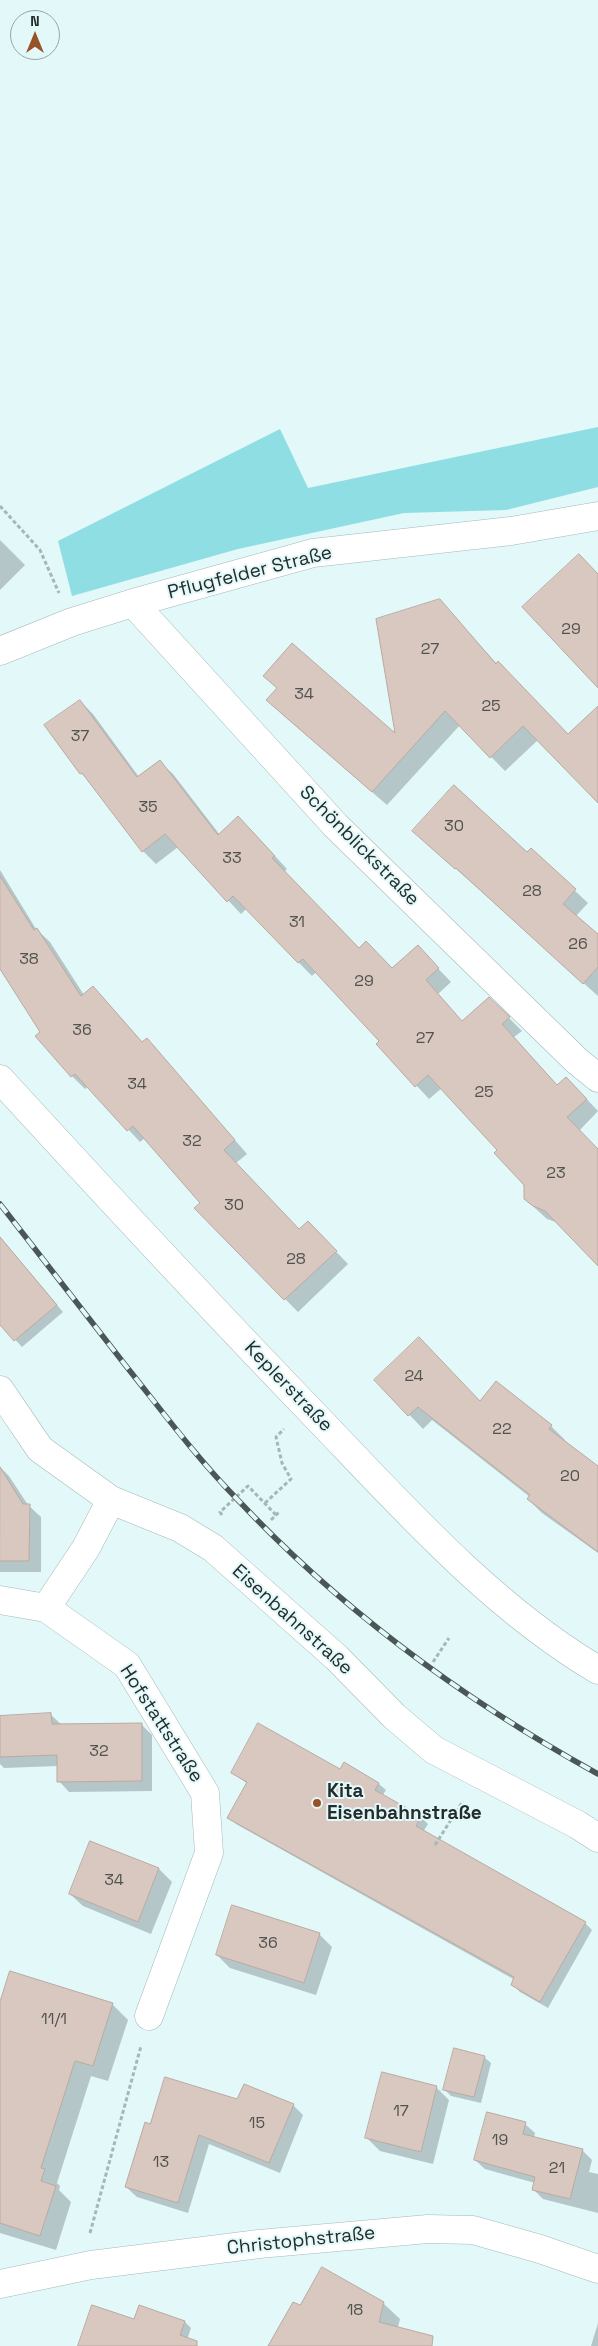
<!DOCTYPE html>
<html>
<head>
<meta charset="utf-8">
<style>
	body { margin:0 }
	#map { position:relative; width:598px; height:2346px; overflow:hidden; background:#e2f8f9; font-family:"Space Grotesk",sans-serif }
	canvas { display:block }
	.north { position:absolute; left:10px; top:10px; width:50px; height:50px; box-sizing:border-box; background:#e2f8f9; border:1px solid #96a6a7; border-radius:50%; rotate:0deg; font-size:14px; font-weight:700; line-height:20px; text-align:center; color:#242c2c }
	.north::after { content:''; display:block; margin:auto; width:18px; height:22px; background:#985229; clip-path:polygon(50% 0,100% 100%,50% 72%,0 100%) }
</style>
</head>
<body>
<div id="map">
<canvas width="598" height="2346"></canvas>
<div class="north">N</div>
</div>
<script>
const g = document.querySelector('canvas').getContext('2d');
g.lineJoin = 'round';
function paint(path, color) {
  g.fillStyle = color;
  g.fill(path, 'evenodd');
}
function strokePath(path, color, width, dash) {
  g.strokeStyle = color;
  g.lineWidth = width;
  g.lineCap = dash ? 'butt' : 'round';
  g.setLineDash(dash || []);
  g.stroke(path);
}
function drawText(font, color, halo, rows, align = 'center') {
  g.font = font + ' "Space Grotesk",sans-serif';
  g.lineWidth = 4;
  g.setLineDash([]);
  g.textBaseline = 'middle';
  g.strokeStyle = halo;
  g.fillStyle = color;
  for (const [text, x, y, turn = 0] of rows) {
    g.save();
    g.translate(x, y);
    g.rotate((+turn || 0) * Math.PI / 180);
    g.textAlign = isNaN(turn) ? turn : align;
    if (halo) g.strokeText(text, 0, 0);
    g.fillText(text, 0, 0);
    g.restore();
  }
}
paint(new Path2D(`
	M 598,427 L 598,487 L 506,510 L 404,513 L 238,549 L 72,596 L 58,541 L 280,429 L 308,488 Z`), '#8fdee3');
paint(new Path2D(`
	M 0,540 L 25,565 L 0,590 Z
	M 440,601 L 497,664 L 568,736 L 598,707 L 598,802 L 538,740 L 505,771 L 460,725 L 387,805 L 282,714 L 278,689 L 264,676 L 397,737 Z
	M 80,701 L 93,714 L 139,777 L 160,762 L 173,774 L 220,835 L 251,830 L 287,869 L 284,872 L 360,949 L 392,970 L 430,960 L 451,982 L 438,994 L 462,1022 L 489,998 L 522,1031 L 514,1037 L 558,1086 L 579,1091 L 598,1111 L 579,1131 L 598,1150 L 598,1264 L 559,1223 L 547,1219 L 525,1199 L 525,1185 L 499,1150 L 442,1088 L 429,1099 L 378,1044 L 381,1041 L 316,972 L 312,976 L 246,909 L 241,914 L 178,847 L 156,864 L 143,851 L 94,786 L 81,773 Z
	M 427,843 L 527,854 L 531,850 L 588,903 L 576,916 L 598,936 L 598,996 Z
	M 0,870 L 36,929 L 50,942 L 84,995 L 105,1000 L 143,1043 L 159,1053 L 247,1154 L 236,1163 L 299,1230 L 320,1235 L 348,1264 L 298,1312 L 195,1208 L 201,1203 L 145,1138 L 140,1142 L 88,1086 L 85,1089 L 72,1076 L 37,1036 L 42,1032 L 0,966 Z
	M 0,1237 L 63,1312 L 22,1347 L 0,1323 Z
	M 376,1380 L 480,1403 L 496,1382 L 551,1426 L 565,1440 L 564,1442 L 598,1467 L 598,1553 L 542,1513 L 528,1499 L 530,1497 L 432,1420 L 423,1429 Z
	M 0,1467 L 9,1476 L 28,1505 L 41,1517 L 41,1572 L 0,1572 Z
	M 51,1715 L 62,1725 L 141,1724 L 152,1735 L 152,1791 L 69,1792 L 59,1781 L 58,1766 L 4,1768 L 0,1764 L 0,1717 Z
	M 341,1771 L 379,1784 L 386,1790 L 382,1796 L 421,1817 L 428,1824 L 423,1832 L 585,1923 L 592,1930 L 548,2008 L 520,1992 L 513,1985 L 515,1980 L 236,1824 L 229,1817 L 248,1784 L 232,1773 Z
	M 90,1843 L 159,1869 L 172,1882 L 151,1934 L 83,1906 L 70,1894 Z
	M 319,1934 L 332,1947 L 316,1995 L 230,1968 L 217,1955 Z
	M 112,2004 L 128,2020 L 108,2081 L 91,2076 L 57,2183 L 60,2186 L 59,2190 L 71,2202 L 56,2250 L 0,2233 L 0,2007 Z
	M 484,2057 L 491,2063 L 481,2103 L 451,2096 L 444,2089 Z
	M 436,2087 L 449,2100 L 433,2164 L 380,2151 L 367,2138 Z
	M 238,2101 L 293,2105 L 303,2115 L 280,2173 L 209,2144 L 188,2213 L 137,2197 L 126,2187 L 151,2126 Z
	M 525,2124 L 535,2133 L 534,2138 L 582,2150 L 592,2160 L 589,2172 L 598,2174 L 598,2213 L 543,2199 L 533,2189 L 535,2183 L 485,2169 L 475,2160 Z
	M 383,2303 L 400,2319 L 397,2331 L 406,2346 L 269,2346 L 301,2307 Z
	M 135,2321 L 185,2322 L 191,2328 L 185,2346 L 80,2346 Z
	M 598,2323 L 598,2346 L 591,2346 Z`), '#0003');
const building = new Path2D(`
	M 579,554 L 598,574 L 598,688 L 522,607 Z
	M 440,599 L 496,664 L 498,661 L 568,734 L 598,706 L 598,803 L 523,726 L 490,758 L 445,711 L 372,792 L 266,700 L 277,688 L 263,676 L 292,643 L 395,733 L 376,619 Z
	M 80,700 L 137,777 L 160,760 L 218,835 L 238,816 L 275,856 L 272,858 L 359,948 L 366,941 L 392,968 L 418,945 L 439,968 L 426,980 L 462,1021 L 489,997 L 510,1017 L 502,1024 L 557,1085 L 566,1077 L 587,1099 L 567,1117 L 598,1149 L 598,1266 L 545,1211 L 533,1206 L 524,1199 L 524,1185 L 494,1153 L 497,1150 L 428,1075 L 415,1087 L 376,1044 L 379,1041 L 303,959 L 298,963 L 233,896 L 227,902 L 165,834 L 142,852 L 82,773 L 80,774 L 44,725 Z
	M 454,785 L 527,852 L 531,848 L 576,889 L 563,904 L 598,934 L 598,967 L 583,984 L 456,868 L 455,869 L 412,831 Z
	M 0,876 L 34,930 L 37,928 L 81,996 L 93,986 L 142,1042 L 147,1038 L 235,1140 L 224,1150 L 299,1229 L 308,1221 L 337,1251 L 284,1300 L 194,1208 L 200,1203 L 133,1126 L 127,1131 L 75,1074 L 71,1077 L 35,1036 L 40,1032 L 0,969 Z
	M 0,1237 L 57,1305 L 14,1341 L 0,1325 Z
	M 419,1337 L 480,1401 L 496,1381 L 552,1425 L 549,1429 L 598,1466 L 598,1552 L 527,1499 L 530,1495 L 418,1407 L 408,1416 L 374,1380 Z
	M 0,1467 L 23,1504 L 30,1504 L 29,1561 L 0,1561 Z
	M 51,1713 L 52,1724 L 142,1723 L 142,1781 L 57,1782 L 57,1755 L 0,1757 L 0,1716 Z
	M 258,1723 L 340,1769 L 344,1762 L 379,1783 L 375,1790 L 421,1816 L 416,1826 L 586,1922 L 540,2002 L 511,1985 L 514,1977 L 227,1818 L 247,1782 L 231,1773 Z
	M 90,1841 L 159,1868 L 138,1922 L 69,1894 Z
	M 232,1905 L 320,1933 L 304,1983 L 216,1955 Z
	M 10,1971 L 113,2003 L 93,2066 L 75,2061 L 41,2168 L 45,2169 L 41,2181 L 56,2186 L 40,2236 L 0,2223 L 0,2002 Z
	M 454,2048 L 485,2056 L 474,2097 L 443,2090 Z
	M 382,2072 L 437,2086 L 421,2152 L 365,2138 Z
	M 165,2077 L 237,2099 L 244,2084 L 294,2104 L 269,2163 L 199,2135 L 178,2203 L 125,2187 L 145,2122 L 150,2124 Z
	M 487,2112 L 526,2122 L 523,2134 L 583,2149 L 570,2199 L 532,2190 L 535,2177 L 474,2160 Z
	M 322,2267 L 384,2302 L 379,2322 L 433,2336 L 432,2346 L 268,2346 L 293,2302 L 300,2305 Z
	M 92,2305 L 134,2319 L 139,2305 L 185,2321 L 180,2335 L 197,2341 L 197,2346 L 78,2346 Z`);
paint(building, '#d9c8bf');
strokePath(building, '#baa9a1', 1);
const minor = new Path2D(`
	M 133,603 L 336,826 L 576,1060 L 598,1078
	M 0,651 L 72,622 L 133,603 L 313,553 L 511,531 L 598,516
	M 0,1079 C 108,1197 217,1314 327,1428 C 409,1514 495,1609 598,1670
	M 0,1390 L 40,1449 L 111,1500 L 180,1528 L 213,1548 L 337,1658 L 395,1717 L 434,1750 L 578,1825 L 598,1838
	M 0,1600 L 46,1608 L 86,1548 L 111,1500
	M 46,1608 L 127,1665 L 205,1793 L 209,1853 L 149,2016
	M 0,2284 L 91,2265 L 259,2244 L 428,2229 L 473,2230 L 540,2249 L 598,2269`);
strokePath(minor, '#a4b9ba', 29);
strokePath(new Path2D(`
	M 0,506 L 40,550 L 59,593
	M 265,1503 L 291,1479 L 282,1463 L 276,1437 L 284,1429
	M 222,1515 L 220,1512 L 248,1486 L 276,1515
	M 271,1520 L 280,1511
	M 433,1662 L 449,1638
	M 435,1845 L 463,1801
	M 90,2233 L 141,2046`), '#a6b7b8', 3, [4, 2.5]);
strokePath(minor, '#fff', 28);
const rail = new Path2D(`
	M 0,1204 C 42,1258 84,1312 126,1366 C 162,1411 196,1457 236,1498 C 341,1610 464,1700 598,1774`);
strokePath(rail, '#4b5656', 5.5);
strokePath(rail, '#e2f8f9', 4, [11]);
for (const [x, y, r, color] of [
	[317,1803,5,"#985229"]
]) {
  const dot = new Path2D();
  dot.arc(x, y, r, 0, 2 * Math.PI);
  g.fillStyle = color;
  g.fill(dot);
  strokePath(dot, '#e2f8f9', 2);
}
drawText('16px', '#515351', null, [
	["29",571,630],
	["27",430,650],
	["34",304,695],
	["25",491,707],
	["37",80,737],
	["35",148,808],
	["30",454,827],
	["33",232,859],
	["28",532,892],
	["31",297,923],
	["26",578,945],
	["38",29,960],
	["29",364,982],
	["36",82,1031],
	["27",425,1039],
	["34",137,1085],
	["25",484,1093],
	["32",192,1142],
	["23",556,1174],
	["30",234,1206],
	["28",296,1260],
	["24",414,1377],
	["22",502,1430],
	["20",570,1477],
	["32",99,1752],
	["34",114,1881],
	["36",268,1944],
	["11/1",54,2020],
	["17",401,2112],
	["15",257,2124],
	["19",500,2141],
	["13",161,2163],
	["21",557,2169],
	["18",355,2311]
]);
drawText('19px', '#242c2c', '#e2f8f9', [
	["Pflugfelder Straße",250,573,-14],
	["Schönblickstraße",359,846,45],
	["Keplerstraße",288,1387,46],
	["Eisenbahnstraße",292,1620,42],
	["Hofstattstraße",161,1724,57],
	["Christophstraße",301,2241,-6]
]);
drawText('bold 19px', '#242c2c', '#e2f8f9', [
	["Kita",327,1792],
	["Eisenbahnstraße",327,1814]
], 'left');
</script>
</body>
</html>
